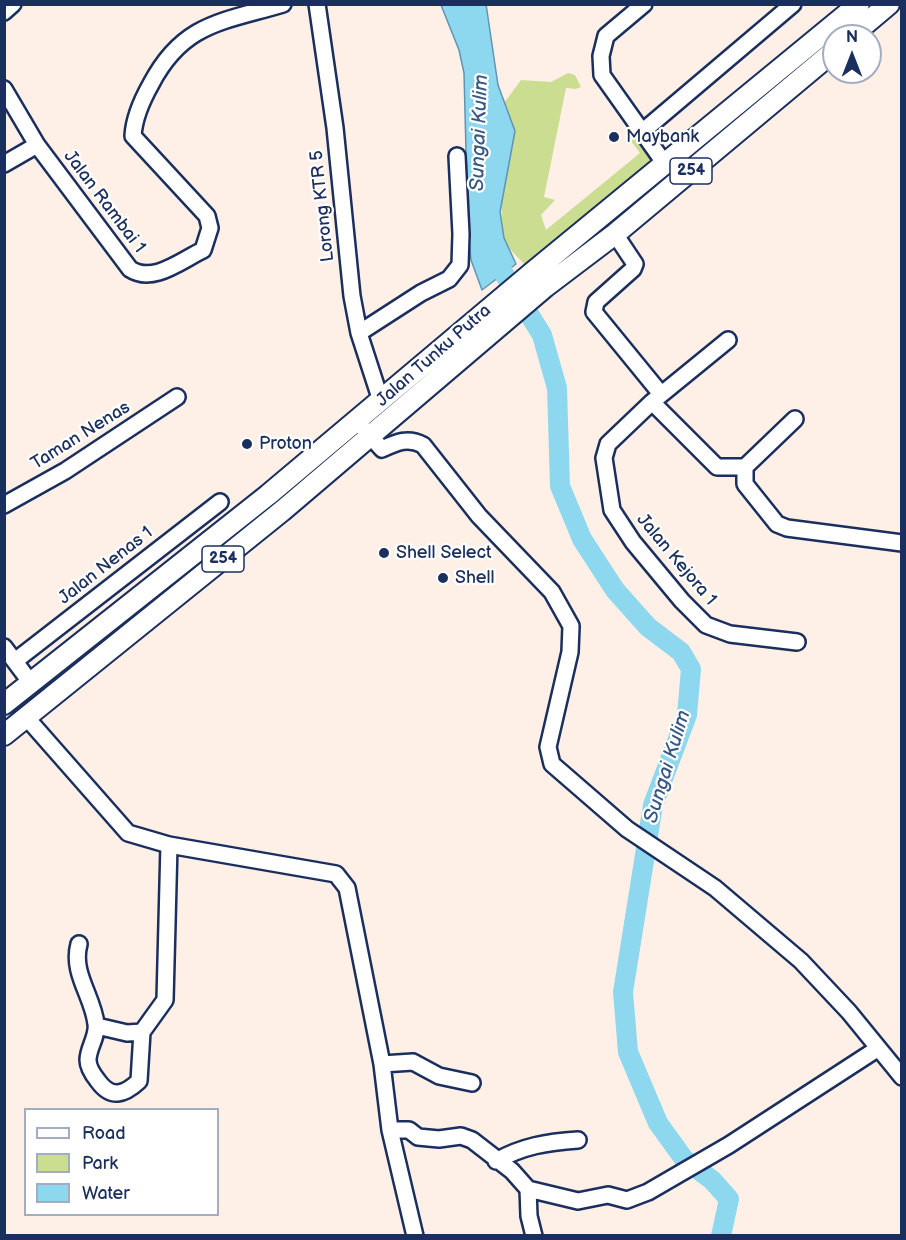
<!DOCTYPE html>
<html>
<head>
<meta charset="utf-8">
<style>
	body { margin:0 }
	#map { position:relative; width:906px; height:1240px; overflow:hidden; background:#fef0e6; font-family:"Balsamiq Sans",sans-serif }
	canvas { display:block }
	.frame { position:absolute; inset:0; border:6px solid #1b2f5e; pointer-events:none }
	.legend { position:absolute; left:24px; top:1108px; width:195px; height:108px; box-sizing:border-box; background:#fff; border:2px solid #a4acbf; margin:0; padding:8px 10px; list-style:none; font-size:18px; color:#1b2f5e }
	.legend li { display:flex; align-items:center; gap:12px; height:30px }
	.legend b { width:30px; border:2px solid #a4acbf }
	.north { position:absolute; left:822px; top:24px; width:60px; height:60px; box-sizing:border-box; background:#fff; border:2px solid #a4acbf; border-radius:50%; rotate:0deg; font-size:16px; font-weight:700; line-height:24px; text-align:center; color:#1b2f5e }
	.north::after { content:''; display:block; margin:auto; width:21px; height:27px; background:#1b2f5e; clip-path:polygon(50% 0,100% 100%,50% 72%,0 100%) }
</style>
</head>
<body>
<div id="map">
<canvas width="906" height="1240"></canvas>
<div class="frame"></div>
<ul class="legend">
<li><b style="height:8px;background:#fff"></b>Road</li>
<li><b style="height:16px;background:#cbdd91"></b>Park</li>
<li><b style="height:16px;background:#8ed8ef"></b>Water</li>
</ul>
<div class="north">N</div>
</div>
<script>
const g = document.querySelector('canvas').getContext('2d');
g.lineJoin = 'round';
function paint(path, color) {
  g.fillStyle = color;
  g.fill(path, 'evenodd');
}
function strokePath(path, color, width, dash) {
  g.strokeStyle = color;
  g.lineWidth = width;
  g.lineCap = dash ? 'butt' : 'round';
  g.setLineDash(dash || []);
  g.stroke(path);
}
function drawText(font, color, halo, rows, align = 'center') {
  g.font = font + ' "Balsamiq Sans",sans-serif';
  g.lineWidth = 4.5;
  g.setLineDash([]);
  g.textBaseline = 'middle';
  g.strokeStyle = halo;
  g.fillStyle = color;
  for (const [text, x, y, turn = 0] of rows) {
    g.save();
    g.translate(x, y);
    g.rotate((+turn || 0) * Math.PI / 180);
    g.textAlign = isNaN(turn) ? turn : align;
    if (halo) g.strokeText(text, 0, 0);
    g.fillText(text, 0, 0);
    g.restore();
  }
}
paint(new Path2D(`
	M 568,73 L 575,75 L 581,87 L 576,89 L 566,88 L 544,197 L 555,200 L 541,215 L 546,230 L 640,153 L 631,141 L 642,132 L 661,160 L 526,266 L 506,245 L 501,232 L 504,103 L 521,80 L 551,82 Z`), '#cbdd91');
const water = new Path2D(`
	M 486,4 L 498,85 L 515,131 L 500,212 L 504,238 L 516,264 L 482,290 L 471,260 L 468,230 L 464,73 L 459,50 L 441,5 Z`);
paint(water, '#8ed8ef');
strokePath(water, '#6094b5', 1.5);
strokePath(new Path2D(`
	M 491,253 L 542,335 L 557,388 L 560,486 L 582,539 L 615,590 L 648,627 L 681,652 L 691,669 L 687,715 L 653,805 L 623,992 L 628,1052 L 658,1123 L 684,1159 L 712,1180 L 729,1199 L 721,1236`), '#8ed8ef', 20);
const minor = new Path2D(`
	M 317,4 L 335,128 L 352,296 L 359,333 L 381,401
	M 644,4 L 606,36 L 601,56 L 602,75 L 665,164
	M 4,12 L 13,4
	M 4,89 L 37,145 L 130,269 C 153,284 180,261 203,250 L 210,228 L 207,216 L 133,136 C 134,117 142,100 151,84 C 183,23 222,22 283,4
	M 642,132 L 793,4
	M 4,164 L 37,145
	M 615,234 L 635,264 L 633,269 L 596,302 L 594,312 L 661,394
	M 359,333 L 421,293 L 449,279 L 460,265 L 461,234 L 457,156
	M 728,340 L 652,402 L 608,444 L 604,458 L 612,510 L 633,542 L 682,601 L 706,625 L 730,634 L 797,642
	M 652,402 L 717,467 L 745,467
	M 795,419 L 745,467 L 745,484 L 777,524 L 787,528 L 902,543
	M 364,429 L 382,449 C 397,442 408,437 423,445 L 479,516 L 552,592 L 571,626 L 570,652 L 548,747 L 552,764 L 627,829 L 715,888 L 801,961 L 849,1012 L 902,1077
	M 4,505 L 65,471 L 177,397
	M 4,647 L 31,683
	M 15,661 L 220,502
	M 26,717 L 128,833 L 169,845 L 336,874 L 347,888 L 382,1064 L 390,1130 L 415,1236
	M 79,944 C 71,973 93,996 96,1024 C 98,1036 88,1048 88,1060 C 88,1067 94,1076 98,1081 C 111,1099 124,1095 139,1081 L 142,1032 L 165,1000 L 169,845
	M 97,1026 L 127,1033 L 142,1032
	M 382,1064 L 413,1062 L 439,1076 L 472,1083
	M 390,1130 L 409,1130 L 418,1137 L 439,1139 L 461,1136 L 472,1140 L 512,1171 L 528,1189 L 578,1201 L 608,1195 L 627,1200 L 648,1192 L 729,1145 L 877,1049
	M 496,1161 C 523,1146 547,1142 578,1140
	M 528,1189 L 529,1216 L 534,1236`);
const major = new Path2D(`
	M 851,36 L 889,4
	M 4,704 L 268,495 L 533,272 L 859,4
	M 4,735 L 282,511 L 545,287 L 615,234 L 834,51`);
strokePath(minor, '#1b2f5e', 20);
strokePath(major, '#1b2f5e', 24);
strokePath(minor, '#fff', 15);
strokePath(major, '#fff', 20);
for (const [x, y, r, color] of [
	[614,137,6,"#1b2f5e"],
	[247,444,6,"#1b2f5e"],
	[384,553,6,"#1b2f5e"],
	[443,578,6,"#1b2f5e"]
]) {
  const dot = new Path2D();
  dot.arc(x, y, r, 0, 2 * Math.PI);
  g.fillStyle = color;
  g.fill(dot);
  strokePath(dot, '#fff', 2);
}
for (const [x, y, w] of [
	[691,171,42],
	[223,559,42]
]) {
  const box = new Path2D();
  box.roundRect(x - w / 2, y - 13, w, 26, 4.5);
  g.fillStyle = '#fff';
  g.fill(box);
  strokePath(box, '#1b2f5e', 1.5);
}
drawText('bold 16px', '#1b2f5e', null, [
	["254",691,171],
	["254",223,559]
]);
drawText('18px', '#1b2f5e', '#fff', [
	["Maybank",626,137],
	["Proton",259,444],
	["Shell Select",396,553],
	["Shell",455,578]
], 'left');
drawText('18px', '#1b2f5e', '#fff', [
	["Jalan Rambai 1",104,202,53],
	["Lorong KTR 5",323,206,-96],
	["Jalan Tunku Putra",434,356,-41],
	["Taman Nenas",81,436,-32],
	["Jalan Kejora 1",676,560,50],
	["Jalan Nenas 1",106,566,-38]
]);
drawText('italic 20px', '#385982', '#fff', [
	["Sungai Kulim",480,133,-88],
	["Sungai Kulim",668,767,-73]
]);
</script>
</body>
</html>
